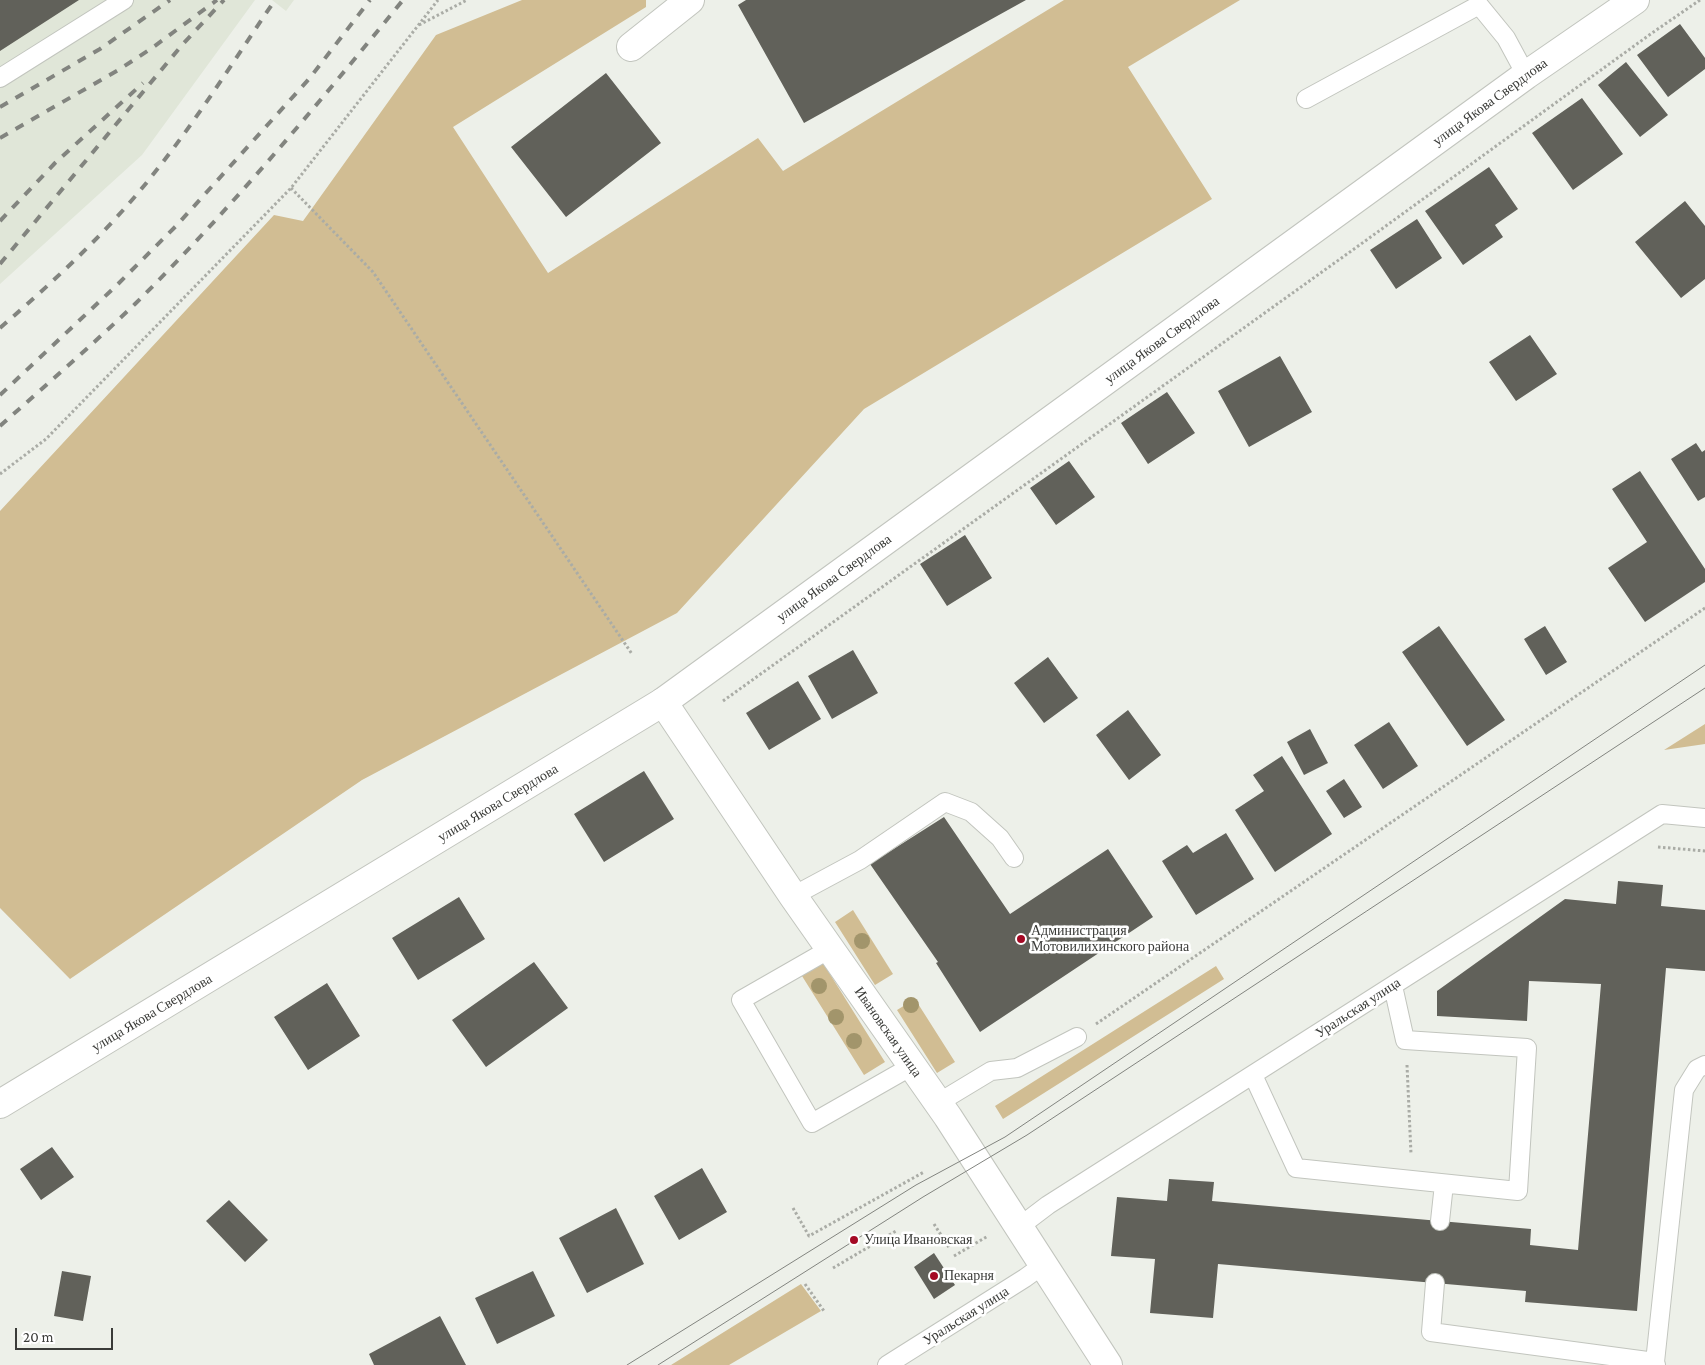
<!DOCTYPE html>
<html>
<head>
<meta charset="utf-8">
<style>
	body { margin:0 }
	#map { position:relative; width:1705px; height:1365px; overflow:hidden; background:#edf0e9; font-family:"Crimson Pro",serif }
	canvas { display:block }
	.scale { position:absolute; left:15px; top:1328px; width:98px; height:22px; box-sizing:border-box; border:2px solid #3a3b38; border-top:0; padding-left:6px; font-size:15px; line-height:18px; white-space:nowrap; color:#3a3b38; -webkit-text-stroke:4px #fff; paint-order:stroke }
</style>
</head>
<body>
<div id="map">
<canvas width="1705" height="1365"></canvas>
<div class="scale">20 m</div>
</div>
<script>
const g = document.querySelector('canvas').getContext('2d');
g.lineJoin = 'round';
function paint(path, color) {
  g.fillStyle = color;
  g.fill(path, 'evenodd');
}
function strokePath(path, color, width, dash) {
  g.strokeStyle = color;
  g.lineWidth = width;
  g.lineCap = dash ? 'butt' : 'round';
  g.setLineDash(dash || []);
  g.stroke(path);
}
function drawText(font, color, halo, rows, align = 'center') {
  g.font = font + ' "Crimson Pro",serif';
  g.lineWidth = 5;
  g.setLineDash([]);
  g.textBaseline = 'middle';
  g.strokeStyle = halo;
  g.fillStyle = color;
  for (const [text, x, y, turn = 0] of rows) {
    g.save();
    g.translate(x, y);
    g.rotate((+turn || 0) * Math.PI / 180);
    g.textAlign = isNaN(turn) ? turn : align;
    if (halo) g.strokeText(text, 0, 0);
    g.fillText(text, 0, 0);
    g.restore();
  }
}
paint(new Path2D(`
	M 0,0 L 255,0 L 142,155 L 0,284 Z
	M 272,0 L 294,0 L 286,11 Z`), '#e0e6d8');
paint(new Path2D(`
	M 522,0 L 646,0 L 646,7 L 453,127 L 548,273 L 758,138 L 783,171 L 1064,0 L 1240,0 L 1128,67 L 1212,199 L 864,409 L 677,613 L 362,780 L 70,979 L 0,908 L 0,511 L 274,215 L 303,221 L 436,35 Z
	M 1705,724 L 1705,744 L 1664,750 Z
	M 853,910 L 893,974 L 875,985 L 835,922 Z
	M 823,963 L 885,1062 L 864,1075 L 802,976 Z
	M 1216,966 L 1224,979 L 1003,1119 L 995,1106 Z
	M 915,999 L 955,1062 L 937,1073 L 897,1010 Z
	M 801,1284 L 821,1311 L 729,1365 L 671,1365 Z`), '#d1bd93');
paint(new Path2D(`
	M 0,0 L 79,0 L 0,51 Z
	M 746,0 L 1026,0 L 804,123 L 738,5 Z
	M 1680,24 L 1705,58 L 1705,69 L 1668,97 L 1637,55 Z
	M 1626,62 L 1668,115 L 1640,137 L 1598,85 Z
	M 606,73 L 661,143 L 566,217 L 511,147 Z
	M 1582,98 L 1623,154 L 1573,190 L 1532,133 Z
	M 1489,167 L 1518,209 L 1495,225 L 1503,237 L 1463,265 L 1425,211 Z
	M 1685,201 L 1705,226 L 1705,279 L 1681,298 L 1635,242 Z
	M 1417,219 L 1442,258 L 1396,289 L 1370,250 Z
	M 1530,335 L 1557,374 L 1516,401 L 1489,362 Z
	M 1280,356 L 1312,412 L 1249,447 L 1218,391 Z
	M 1167,392 L 1195,433 L 1148,464 L 1121,423 Z
	M 1696,443 L 1702,452 L 1705,450 L 1705,497 L 1698,501 L 1671,459 Z
	M 1069,461 L 1095,497 L 1056,525 L 1030,488 Z
	M 1640,471 L 1705,569 L 1705,582 L 1645,622 L 1608,568 L 1647,542 L 1612,489 Z
	M 965,535 L 992,578 L 947,606 L 920,564 Z
	M 1439,626 L 1505,720 L 1467,746 L 1402,652 Z
	M 1545,626 L 1567,662 L 1546,675 L 1524,639 Z
	M 853,650 L 878,693 L 832,719 L 808,676 Z
	M 1048,657 L 1078,698 L 1044,723 L 1014,683 Z
	M 798,681 L 821,719 L 769,750 L 746,713 Z
	M 1128,710 L 1161,755 L 1129,780 L 1096,735 Z
	M 1389,722 L 1418,766 L 1383,789 L 1354,745 Z
	M 1310,729 L 1328,763 L 1304,775 L 1287,742 Z
	M 1282,756 L 1332,834 L 1275,872 L 1235,810 L 1264,791 L 1253,775 Z
	M 644,771 L 674,819 L 604,862 L 574,814 Z
	M 1344,779 L 1362,807 L 1344,818 L 1326,791 Z
	M 944,817 L 1010,914 L 1108,849 L 1153,917 L 980,1032 L 936,963 L 938,962 L 870,864 Z
	M 1226,833 L 1254,879 L 1196,915 L 1162,861 L 1187,845 L 1193,853 Z
	M 1618,881 L 1663,885 L 1661,906 L 1705,910 L 1705,971 L 1666,968 L 1637,1311 L 1525,1302 L 1526,1291 L 1218,1264 L 1213,1318 L 1150,1313 L 1155,1259 L 1111,1256 L 1117,1197 L 1167,1201 L 1169,1179 L 1214,1182 L 1212,1201 L 1531,1229 L 1530,1245 L 1578,1250 L 1601,984 L 1529,981 L 1527,1021 L 1437,1016 L 1437,991 L 1565,899 L 1616,904 Z
	M 459,897 L 485,939 L 418,980 L 392,938 Z
	M 534,962 L 568,1008 L 486,1067 L 452,1020 Z
	M 327,983 L 360,1036 L 308,1070 L 274,1017 Z
	M 52,1147 L 74,1177 L 41,1200 L 20,1169 Z
	M 702,1168 L 727,1212 L 679,1240 L 654,1196 Z
	M 229,1200 L 268,1240 L 245,1262 L 206,1221 Z
	M 616,1208 L 644,1264 L 587,1293 L 559,1238 Z
	M 934,1253 L 955,1285 L 934,1299 L 914,1267 Z
	M 62,1271 L 91,1276 L 83,1321 L 54,1316 Z
	M 533,1271 L 555,1316 L 497,1344 L 475,1298 Z
	M 440,1316 L 466,1365 L 374,1365 L 369,1354 Z`), '#61615a');
const service = new Path2D(`
	M 0,78 L 124,0
	M 1306,99 L 1479,5 L 1506,38 L 1526,75
	M 793,896 L 860,860 L 945,802 L 971,812 L 1000,838 L 1014,858
	M 830,949 L 741,1000 L 812,1123 L 912,1066
	M 1253,1075 L 1296,1168 L 1518,1191 L 1527,1048 L 1405,1040 L 1393,986
	M 938,1103 L 991,1071 L 1017,1068 L 1077,1037
	M 1440,1221 L 1444,1184
	M 1019,1227 L 1048,1205 L 1662,814 L 1705,818
	M 1435,1283 L 1431,1332 L 1655,1362
	M 887,1365 L 1025,1278 L 1043,1265
	M 1656,1365 L 1655,1362 L 1684,1090 L 1697,1069 L 1705,1065`);
const minor = new Path2D(`
	M 631,47 L 690,0`);
const tertiary = new Path2D(`
	M 663,702 L 793,896 L 948,1117 L 1108,1365`);
const primary = new Path2D(`
	M 0,1104 L 663,702 L 1526,75 L 1635,0`);
strokePath(service, '#c2c5be', 20);
strokePath(minor, '#c2c5be', 30);
strokePath(tertiary, '#c2c5be', 30);
strokePath(primary, '#c2c5be', 30);
strokePath(new Path2D(`
	M 419,25 L 467,0
	M 291,188 L 373,272 L 632,654
	M 0,474 L 46,439 L 291,188 L 438,0
	M 723,701 L 1361,244 L 1652,33 L 1700,0
	M 1658,847 L 1705,851
	M 1096,1024 L 1705,608
	M 1407,1065 L 1411,1154
	M 793,1208 L 809,1236 L 924,1172
	M 934,1224 L 950,1249
	M 954,1256 L 988,1236
	M 833,1268 L 896,1231
	M 805,1284 L 824,1311`), '#aaaca6', 3, [2.5, 2.5]);
strokePath(service, '#fff', 18);
strokePath(minor, '#fff', 28);
strokePath(tertiary, '#fff', 28);
strokePath(primary, '#fff', 28);
strokePath(new Path2D(`
	M 627,1365 L 916,1185 L 1005,1137 L 1705,665
	M 658,1365 L 923,1197 L 1027,1135 L 1705,688`), '#82847f', 1);
strokePath(new Path2D(`
	M 0,107 L 100,49 L 170,0
	M 0,138 L 120,69 L 152,48 L 217,0
	M 0,221 L 55,163 L 143,83
	M 0,264 L 182,45 L 224,0
	M 0,328 C 55,280 110,230 155,172 C 199,117 236,57 275,0
	M 0,395 L 117,285 L 177,225 L 309,79 L 370,0
	M 0,426 C 45,386 91,346 135,304 C 231,209 318,104 403,0`), '#82847f', 4, [9, 9]);
g.fillStyle = '#a2956b';
for (const [x, y] of [
	[862,941],
	[819,986],
	[911,1005],
	[836,1017],
	[854,1041]
]) {
  g.beginPath();
  g.arc(x, y, 8, 0, 2 * Math.PI);
  g.fill();
}
for (const [x, y, r, color] of [
	[1021,939,5,"#a40924"],
	[854,1240,5,"#a40924"],
	[934,1276,5,"#a40924"]
]) {
  const dot = new Path2D();
  dot.arc(x, y, r, 0, 2 * Math.PI);
  g.fillStyle = color;
  g.fill(dot);
  strokePath(dot, '#fff', 2);
}
drawText('14px', '#3a3b38', '#fff', [
	["улица Якова Свердлова",1490,102,-36],
	["улица Якова Свердлова",1162,340,-36],
	["улица Якова Свердлова",834,578,-36],
	["улица Якова Свердлова",498,803,-31],
	["Уральская улица",1358,1008,-33],
	["улица Якова Свердлова",152,1013,-31],
	["Ивановская улица",888,1032,55],
	["Уральская улица",966,1316,-32]
]);
drawText('14px', '#3a3b38', '#fff', [
	["Администрация",1031,931],
	["Мотовилихинского района",1031,947],
	["Улица Ивановская",864,1240],
	["Пекарня",944,1276]
], 'left');
</script>
</body>
</html>
